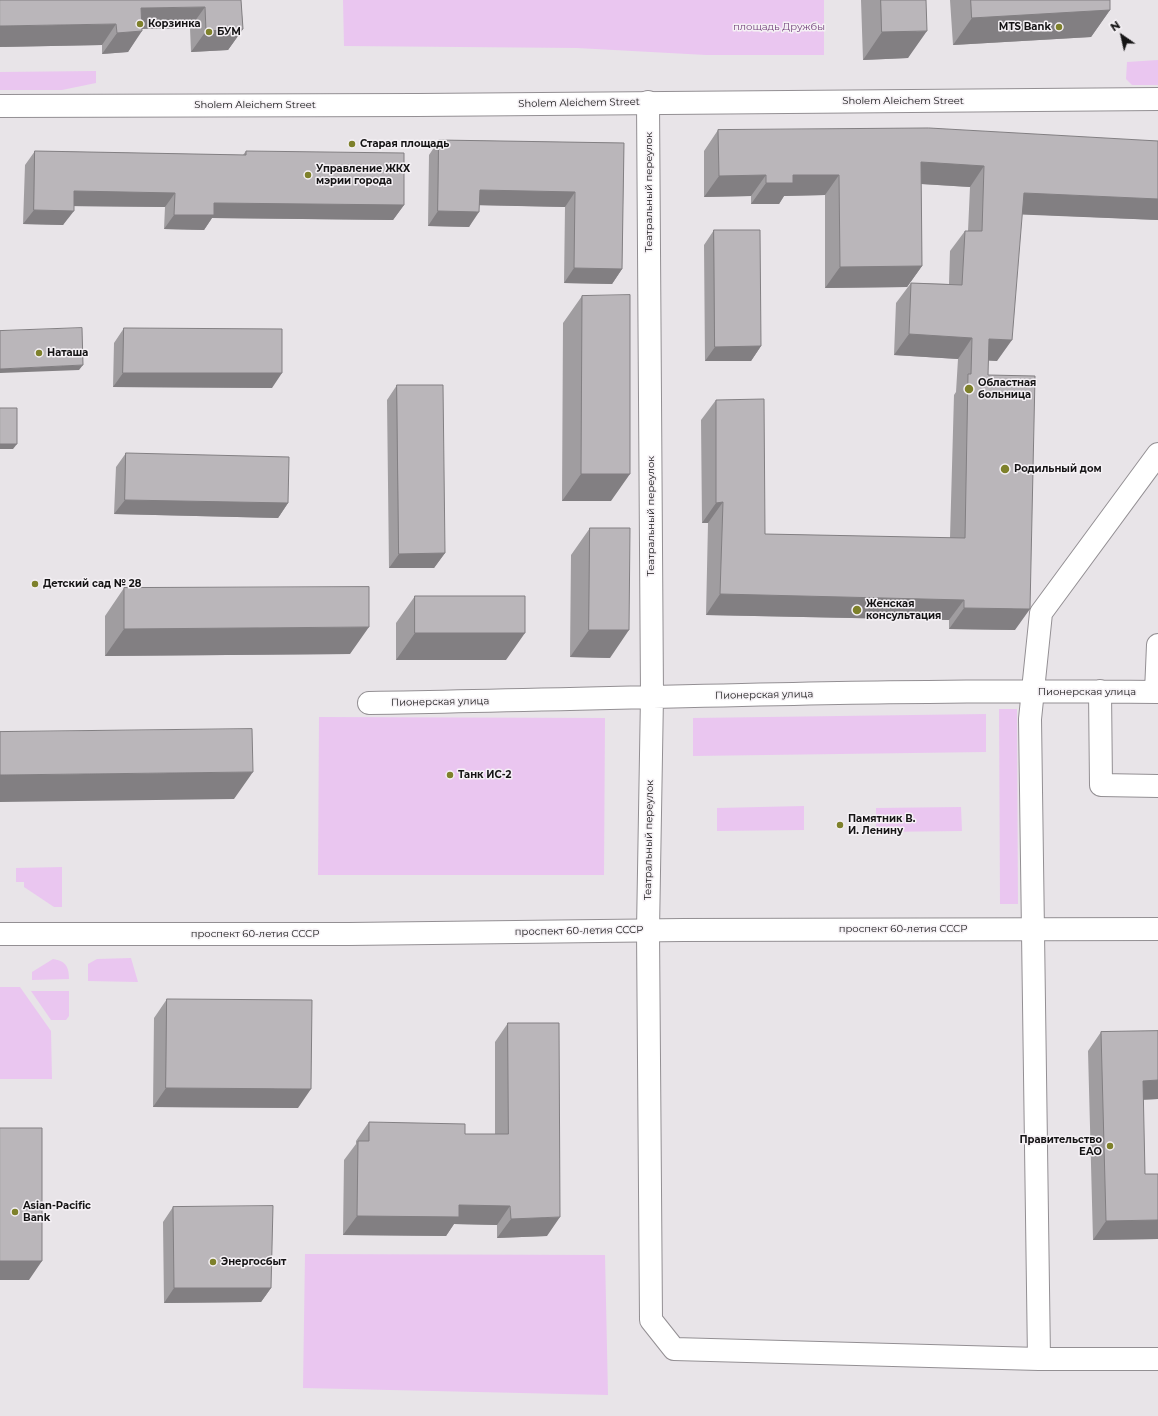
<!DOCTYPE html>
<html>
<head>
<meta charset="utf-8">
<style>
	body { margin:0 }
	#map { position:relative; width:1158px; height:1416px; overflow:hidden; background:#e8e4e8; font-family:Montserrat,sans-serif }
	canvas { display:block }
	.north { position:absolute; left:1102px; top:16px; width:40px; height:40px; -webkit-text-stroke:3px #f5f1f5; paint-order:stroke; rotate:326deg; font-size:11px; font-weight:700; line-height:16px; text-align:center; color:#151415 }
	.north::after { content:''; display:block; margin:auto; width:14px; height:18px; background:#151415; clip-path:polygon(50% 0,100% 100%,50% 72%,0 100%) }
</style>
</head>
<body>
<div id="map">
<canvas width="1158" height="1416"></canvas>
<div class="north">N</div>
</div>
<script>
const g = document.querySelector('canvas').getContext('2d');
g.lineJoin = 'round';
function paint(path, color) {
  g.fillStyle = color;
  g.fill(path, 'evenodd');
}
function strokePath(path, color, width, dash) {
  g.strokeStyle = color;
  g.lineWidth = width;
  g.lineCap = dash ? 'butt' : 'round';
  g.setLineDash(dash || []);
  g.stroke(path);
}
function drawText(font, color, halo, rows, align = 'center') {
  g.font = font + ' Montserrat,sans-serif';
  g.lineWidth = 3;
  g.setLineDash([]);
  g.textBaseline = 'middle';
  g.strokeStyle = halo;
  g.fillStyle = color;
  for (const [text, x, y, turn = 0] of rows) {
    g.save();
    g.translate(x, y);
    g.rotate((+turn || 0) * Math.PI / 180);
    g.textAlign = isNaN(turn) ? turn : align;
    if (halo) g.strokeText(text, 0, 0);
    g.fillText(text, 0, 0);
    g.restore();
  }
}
paint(new Path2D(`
	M 343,0 L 824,0 L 824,55 L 706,55 L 577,48 L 344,46 Z
	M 1158,60 L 1158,85 L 1132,85 L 1126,79 L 1127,62 Z
	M 96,71 L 96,83 L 62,90 L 0,90 L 0,72 Z
	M 999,709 L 1017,709 L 1018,904 L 1000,904 Z
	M 986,714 L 986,752 L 693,756 L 693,718 Z
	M 319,717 L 605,718 L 604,875 L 318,875 Z
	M 804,806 L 804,830 L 717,831 L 717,808 Z
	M 961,807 L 962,831 L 876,832 L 876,808 Z
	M 62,867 L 62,907 L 54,907 L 24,887 L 24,882 L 16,882 L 16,868 Z
	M 131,958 L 138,982 L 88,981 L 88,964 L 97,959 Z
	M 53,959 C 66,961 69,967 69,979 L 32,980 L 32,972 Z
	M 0,987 L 20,987 L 51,1031 L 52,1079 L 0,1079 Z
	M 31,991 L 69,991 L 69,1016 L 66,1020 L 51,1020 Z
	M 305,1254 L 605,1255 L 608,1395 L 303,1388 Z`), '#eac6f0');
const minor = new Path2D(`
	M 648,102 L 652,696 L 648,930 L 651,1320 L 674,1349 L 1039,1359 L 1158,1359
	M 1100,691 L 1101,785 L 1158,786
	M 1156,692 L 1158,645
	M 369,703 C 632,699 895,688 1158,692
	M 1039,1359 L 1030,719 L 1041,613 L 1158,454`);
const major = new Path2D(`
	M 0,106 L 418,105 L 1158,99
	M 0,934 L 349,934 L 683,930 L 1158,929`);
strokePath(minor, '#938f93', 24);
strokePath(major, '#938f93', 24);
strokePath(minor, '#fff', 22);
strokePath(major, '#fff', 22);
paint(new Path2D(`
	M 241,0 L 243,29 L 228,50 L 191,52 L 190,28 L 142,29 L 128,52 L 102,54 L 102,45 L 0,47 Z
	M 861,0 L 926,0 L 908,58 L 863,60 Z
	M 950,0 L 1110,0 L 1110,10 L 1091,37 L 953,45 Z
	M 718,130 L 1158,141 L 1158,220 L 1022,214 L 997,361 L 988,360 L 988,375 L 1015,630 L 949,629 L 949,620 L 706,615 L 708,523 L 702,523 L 701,420 L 716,400 L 765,534 L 950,538 L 954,395 L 956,392 L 958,359 L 894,355 L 896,303 L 911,283 L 949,284 L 950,251 L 965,231 L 968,231 L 970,187 L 921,184 L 922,266 L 907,287 L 825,288 L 825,195 L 784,196 L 779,204 L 751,204 L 751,196 L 704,197 L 704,151 Z
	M 439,140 L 624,143 L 622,269 L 612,284 L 564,283 L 565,207 L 479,205 L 469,227 L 428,226 L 429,155 Z
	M 35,151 L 243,155 L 246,151 L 404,205 L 393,220 L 212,218 L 204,230 L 164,229 L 165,207 L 74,206 L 63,225 L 23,224 L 25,165 Z
	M 714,230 L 761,346 L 751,361 L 705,361 L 704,245 Z
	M 582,296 L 611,501 L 562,501 L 563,323 Z
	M 124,328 L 272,388 L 113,387 L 114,343 Z
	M 397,385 L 445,553 L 434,568 L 389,568 L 387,400 Z
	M 126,453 L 288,503 L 278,518 L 114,514 L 116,467 Z
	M 590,528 L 610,658 L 570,657 L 571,555 Z
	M 124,588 L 350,654 L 105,656 L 105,616 Z
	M 415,596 L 506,660 L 396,660 L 396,623 Z
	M 167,999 L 298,1108 L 153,1107 L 154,1018 Z
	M 508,1023 L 547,1236 L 497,1238 L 497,1225 L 454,1224 L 446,1236 L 343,1235 L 344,1160 L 356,1144 L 356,1141 L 369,1122 L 465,1134 L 495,1134 L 495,1042 Z
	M 1158,1031 L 1158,1099 L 1143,1100 L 1145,1174 L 1158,1174 L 1158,1239 L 1093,1240 L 1088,1051 L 1101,1032 Z
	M 173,1207 L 271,1288 L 261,1302 L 164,1303 L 163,1222 Z`), '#a09da0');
paint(new Path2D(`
	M 205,7 L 190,28 L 127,29 L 141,8 Z
	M 1110,10 L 1091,37 L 953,45 L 972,18 Z
	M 116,24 L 102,45 L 0,47 L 0,26 Z
	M 243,29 L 228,50 L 191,52 L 206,31 Z
	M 142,31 L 128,52 L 102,54 L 117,33 Z
	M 927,31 L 908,58 L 863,60 L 882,32 Z
	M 921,162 L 984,166 L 970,187 L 906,183 Z
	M 766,175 L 751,196 L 704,197 L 719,176 Z
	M 793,175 L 839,175 L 825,195 L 784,196 L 779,204 L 751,204 L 766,183 Z
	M 480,190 L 575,192 L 565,207 L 470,205 Z
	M 74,191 L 175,193 L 165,207 L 64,206 Z
	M 1024,193 L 1158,199 L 1158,220 L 1009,214 Z
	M 214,203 L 404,205 L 393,220 L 212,218 L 204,230 L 164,229 L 174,215 Z
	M 34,210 L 74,211 L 63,225 L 23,224 Z
	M 438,211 L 479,212 L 469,227 L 428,226 Z
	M 922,266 L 907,287 L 825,288 L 840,267 Z
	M 574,268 L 622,269 L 612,284 L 564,283 Z
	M 909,334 L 972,338 L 958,359 L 894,355 Z
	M 989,339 L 1012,340 L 997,361 L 975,360 Z
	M 761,346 L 751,361 L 705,361 L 715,347 Z
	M 83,365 L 79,370 L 0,373 L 0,369 Z
	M 123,373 L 282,373 L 272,388 L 113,387 Z
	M 0,444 L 17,444 L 13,449 L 0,449 Z
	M 581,474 L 630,474 L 611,501 L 562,501 Z
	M 125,500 L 288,503 L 278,518 L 114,514 Z
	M 723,502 L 708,523 L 702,523 L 716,503 Z
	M 445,553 L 434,568 L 389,568 L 399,554 Z
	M 720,594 L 964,600 L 949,620 L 706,615 Z
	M 964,608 L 1030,609 L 1015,630 L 949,629 Z
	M 369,627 L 350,654 L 105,656 L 124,629 Z
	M 589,630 L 629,630 L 610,658 L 570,657 Z
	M 415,633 L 525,633 L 506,660 L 396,660 Z
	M 253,772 L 234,799 L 0,802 L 0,775 Z
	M 1158,1080 L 1158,1099 L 1129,1100 L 1143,1081 Z
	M 166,1088 L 311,1089 L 298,1108 L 153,1107 Z
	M 459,1205 L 510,1206 L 497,1225 L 454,1224 L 446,1236 L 343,1235 L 357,1216 Z
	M 560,1217 L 547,1236 L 497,1238 L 511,1219 Z
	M 1158,1220 L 1158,1239 L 1093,1240 L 1106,1221 Z
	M 0,1261 L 42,1261 L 29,1280 L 0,1280 Z
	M 174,1288 L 271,1288 L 261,1302 L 164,1303 Z`), '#827f82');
const building = new Path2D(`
	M 0,0 L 241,0 L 243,29 L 206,31 L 205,7 L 141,8 L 142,31 L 117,33 L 116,24 L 0,26 Z
	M 881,0 L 926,0 L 927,31 L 882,32 Z
	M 971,0 L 1110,0 L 1110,10 L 972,18 Z
	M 929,128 L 1158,141 L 1158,199 L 1024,193 L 1012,340 L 989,339 L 988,375 L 1035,376 L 1030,609 L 964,608 L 964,600 L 720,594 L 723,502 L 716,503 L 716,400 L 764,399 L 765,534 L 965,538 L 968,374 L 971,374 L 972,338 L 909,334 L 911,283 L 962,285 L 965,231 L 982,231 L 984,166 L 921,162 L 922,266 L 840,267 L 839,175 L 793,175 L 793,183 L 766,183 L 766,175 L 719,176 L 718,130 Z
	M 439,140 L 624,143 L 622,269 L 574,268 L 575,192 L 480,190 L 479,212 L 438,211 Z
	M 35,151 L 246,155 L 246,151 L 404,153 L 404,205 L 214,203 L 214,215 L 174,215 L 175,193 L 74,191 L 74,211 L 34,210 Z
	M 714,230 L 760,230 L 761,346 L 715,347 Z
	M 630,295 L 630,474 L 581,474 L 582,296 Z
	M 82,328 L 83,365 L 0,369 L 0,331 Z
	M 124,328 L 282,329 L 282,373 L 123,373 Z
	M 397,385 L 443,385 L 445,553 L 399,554 Z
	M 0,408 L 17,408 L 17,444 L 0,444 Z
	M 126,453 L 289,457 L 288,503 L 125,500 Z
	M 590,528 L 630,528 L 629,630 L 589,630 Z
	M 369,587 L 369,627 L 124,629 L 124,588 Z
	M 415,596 L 525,596 L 525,633 L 415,633 Z
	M 252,729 L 253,772 L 0,775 L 0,732 Z
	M 167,999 L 312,1000 L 311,1089 L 166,1088 Z
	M 508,1023 L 559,1023 L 560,1217 L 511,1219 L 510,1206 L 459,1205 L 459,1217 L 357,1216 L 358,1141 L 369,1141 L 369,1122 L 465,1124 L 465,1134 L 508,1134 Z
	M 1158,1031 L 1158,1080 L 1143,1081 L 1145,1174 L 1158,1174 L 1158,1220 L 1106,1221 L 1101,1032 Z
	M 0,1128 L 42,1128 L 42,1261 L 0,1261 Z
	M 273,1206 L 271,1288 L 174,1288 L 173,1207 Z`);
paint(building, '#bab6ba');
strokePath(building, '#827f82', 1);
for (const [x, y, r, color] of [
	[140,24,4,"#7e812b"],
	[1059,27,4,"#7e812b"],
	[209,32,4,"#7e812b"],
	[352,144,4,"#7e812b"],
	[308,175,4,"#7e812b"],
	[39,353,4,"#7e812b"],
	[969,389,5,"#7e812b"],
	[1005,469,5,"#7e812b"],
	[35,584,4,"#7e812b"],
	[857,610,5,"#7e812b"],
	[450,775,4,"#7e812b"],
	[840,825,4,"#7e812b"],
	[1110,1146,4,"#7e812b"],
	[15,1212,4,"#7e812b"],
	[213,1262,4,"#7e812b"]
]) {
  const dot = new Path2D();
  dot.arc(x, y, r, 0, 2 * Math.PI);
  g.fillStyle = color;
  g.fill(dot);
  strokePath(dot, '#f5f1f5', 1.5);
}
drawText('bold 10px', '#151415', '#f5f1f5', [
	["Корзинка",148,24],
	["MTS Bank",1051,27,"right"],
	["БУМ",217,32],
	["Старая площадь",360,144],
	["Управление ЖКХ",316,169],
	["мэрии города",316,181],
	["Наташа",47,353],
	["Областная",978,383],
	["больница",978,395],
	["Родильный дом",1014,469],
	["Детский сад № 28",43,584],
	["Женская",866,604],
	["консультация",866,616],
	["Танк ИС-2",458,775],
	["Памятник В.",848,819],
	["И. Ленину",848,831],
	["Правительство",1102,1140,"right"],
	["ЕАО",1102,1152,"right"],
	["Asian-Pacific",23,1206],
	["Bank",23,1218],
	["Энергосбыт",221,1262]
], 'left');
drawText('10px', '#73427b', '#f5f1f5', [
	["площадь Дружбы",779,27]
]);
drawText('10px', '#151415', '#f5f1f5', [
	["Sholem Aleichem Street",903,101],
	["Sholem Aleichem Street",579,103,-1],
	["Sholem Aleichem Street",255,105],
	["Театральный переулок",649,192,-90],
	["Театральный переулок",651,516,-90],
	["Пионерская улица",1087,692],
	["Пионерская улица",764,695,-1],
	["Пионерская улица",440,702,-1],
	["Театральный переулок",649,840,-89],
	["проспект 60-летия СССР",903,929],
	["проспект 60-летия СССР",579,931,-1],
	["проспект 60-летия СССР",255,934]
]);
</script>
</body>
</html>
